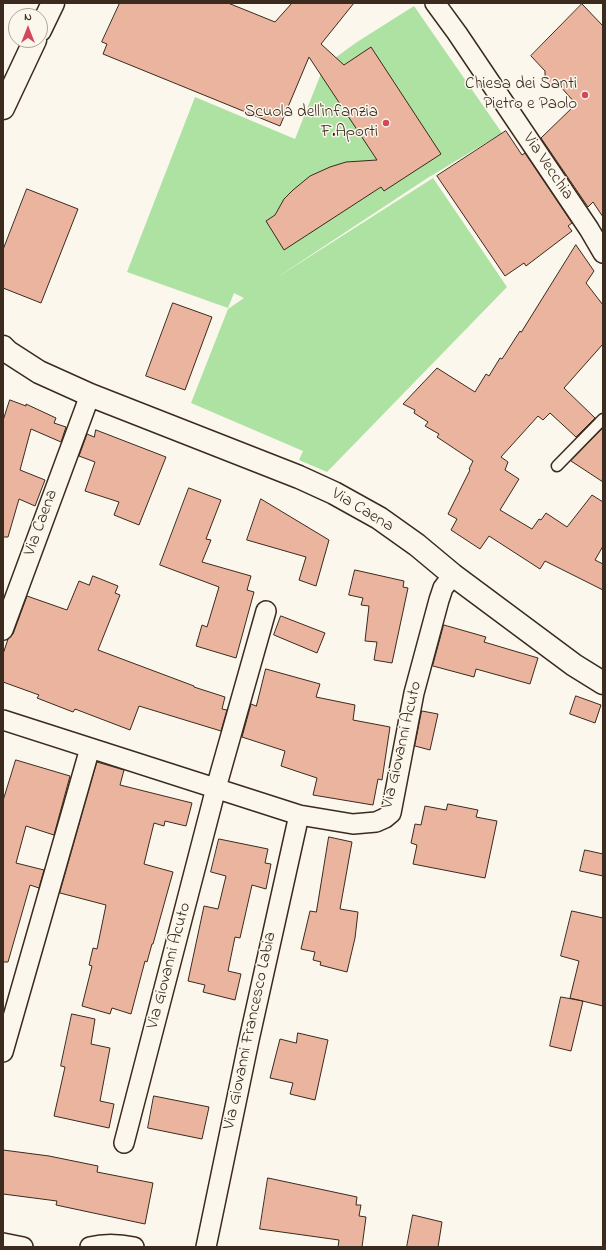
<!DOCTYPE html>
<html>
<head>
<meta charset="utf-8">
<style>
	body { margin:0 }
	#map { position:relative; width:606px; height:1250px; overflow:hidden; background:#fbf7ec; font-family:"Indie Flower",sans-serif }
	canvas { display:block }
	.frame { position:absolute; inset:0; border:4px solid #3b2a1e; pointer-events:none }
	.north { position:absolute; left:8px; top:8px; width:40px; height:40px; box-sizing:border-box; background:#fbf7ec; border:1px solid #aea59a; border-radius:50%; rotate:0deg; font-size:11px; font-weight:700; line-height:16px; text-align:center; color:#3b2a1e }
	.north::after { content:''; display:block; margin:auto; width:14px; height:18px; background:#d1495b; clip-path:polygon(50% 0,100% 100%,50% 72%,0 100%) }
</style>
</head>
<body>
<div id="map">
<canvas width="606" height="1250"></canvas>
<div class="frame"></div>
<div class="north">N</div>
</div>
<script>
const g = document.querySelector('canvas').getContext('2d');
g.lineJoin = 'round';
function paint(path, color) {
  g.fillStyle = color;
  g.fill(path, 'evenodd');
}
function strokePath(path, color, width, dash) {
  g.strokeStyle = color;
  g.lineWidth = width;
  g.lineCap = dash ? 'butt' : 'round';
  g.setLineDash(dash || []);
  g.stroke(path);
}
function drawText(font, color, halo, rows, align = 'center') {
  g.font = font + ' "Indie Flower",sans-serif';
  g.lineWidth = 3;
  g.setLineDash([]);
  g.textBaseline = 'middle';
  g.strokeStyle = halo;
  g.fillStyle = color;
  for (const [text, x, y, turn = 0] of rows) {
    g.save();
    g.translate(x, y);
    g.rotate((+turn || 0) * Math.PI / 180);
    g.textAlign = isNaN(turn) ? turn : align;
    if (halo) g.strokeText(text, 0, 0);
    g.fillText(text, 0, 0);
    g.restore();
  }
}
paint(new Path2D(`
	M 414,6 L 502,133 L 426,179 L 273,280 L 433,178 L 507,287 L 327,472 L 299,460 L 303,451 L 191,403 L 228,309 L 244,298 L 234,293 L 228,308 L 127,272 L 195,97 L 295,139 L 324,66 L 357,42 Z`), '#aee2a3');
const building = new Path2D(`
	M 120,3 L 228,3 L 275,22 L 292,3 L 354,3 L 321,44 L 344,65 L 371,47 L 441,154 L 384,191 L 381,187 L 284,250 L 266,221 L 275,215 L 284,199 L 293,190 L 310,176 L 330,167 L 346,162 L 377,160 L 309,57 L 280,126 L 103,54 L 107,44 L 102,42 Z
	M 582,4 L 603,26 L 603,217 L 593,202 L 588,207 L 541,138 L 576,104 L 559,85 L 550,86 L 545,80 L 545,71 L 531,56 Z
	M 506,131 L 522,155 L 525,153 L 572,223 L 568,226 L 572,231 L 526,266 L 524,263 L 505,276 L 437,176 Z
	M 27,189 L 78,209 L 41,303 L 3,288 L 3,250 Z
	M 576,245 L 594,271 L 586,283 L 603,305 L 603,344 L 564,388 L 595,418 L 576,437 L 550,413 L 543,420 L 538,416 L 501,457 L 508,462 L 505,470 L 519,479 L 500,510 L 532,529 L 539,519 L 541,520 L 546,513 L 567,527 L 592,495 L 603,502 L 603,546 L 595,560 L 603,564 L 603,590 L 545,561 L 540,569 L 489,536 L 480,549 L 451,530 L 457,519 L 448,514 L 470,470 L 469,469 L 473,461 L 437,437 L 439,434 L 425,426 L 428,422 L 414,413 L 415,410 L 403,404 L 437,368 L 475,392 L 486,374 L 489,376 L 500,358 L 502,359 L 520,331 L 521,332 Z
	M 173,303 L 212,317 L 185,390 L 146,376 Z
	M 10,400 L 26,406 L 26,404 L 56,418 L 54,423 L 66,427 L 61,442 L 31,429 L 20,470 L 45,480 L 35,506 L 19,499 L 8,537 L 3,537 L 3,421 Z
	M 603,428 L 603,482 L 571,461 Z
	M 96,430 L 166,457 L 139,525 L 114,515 L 119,502 L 85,491 L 95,462 L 79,456 L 87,434 L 94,437 Z
	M 189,488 L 221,500 L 206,539 L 211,540 L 202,562 L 251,576 L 247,590 L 254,592 L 236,658 L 196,646 L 202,625 L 207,627 L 219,587 L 160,565 Z
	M 261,499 L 329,540 L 316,586 L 299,580 L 306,557 L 247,540 Z
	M 355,570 L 404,581 L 403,587 L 408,588 L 392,663 L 374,660 L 377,642 L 365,641 L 369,606 L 361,605 L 363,598 L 349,595 Z
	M 93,576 L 118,586 L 115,593 L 120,595 L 98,650 L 194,686 L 194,687 L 225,697 L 222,709 L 227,710 L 221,731 L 139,706 L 130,730 L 75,709 L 73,712 L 37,698 L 39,695 L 3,682 L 3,654 L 8,639 L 13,634 L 27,596 L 67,610 L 79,581 L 89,585 Z
	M 281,616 L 325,633 L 317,653 L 274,635 Z
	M 444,625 L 486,637 L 484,642 L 538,658 L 530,684 L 476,669 L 474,677 L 433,666 Z
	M 266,669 L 320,684 L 316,697 L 355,705 L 353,720 L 390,727 L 382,780 L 378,779 L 373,805 L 313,795 L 317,778 L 281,766 L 285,751 L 242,737 L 251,704 L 256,706 Z
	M 576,696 L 601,705 L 595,723 L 570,714 Z
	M 422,711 L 438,714 L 430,750 L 415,746 Z
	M 16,760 L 70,776 L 54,835 L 26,826 L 16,863 L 44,870 L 39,888 L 30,885 L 8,962 L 3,962 L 3,801 Z
	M 97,762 L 124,770 L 120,785 L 192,803 L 186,826 L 165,821 L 164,826 L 154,823 L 144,864 L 173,872 L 153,944 L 152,944 L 147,962 L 145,961 L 131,1014 L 112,1008 L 110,1014 L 82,1006 L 92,966 L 89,965 L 93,948 L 97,949 L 106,905 L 60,893 Z
	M 448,804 L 478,810 L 476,817 L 497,821 L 485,878 L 413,864 L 417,845 L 411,843 L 415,824 L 421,825 L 425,806 L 446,810 Z
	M 329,837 L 352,842 L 340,909 L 358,912 L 355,938 L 347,972 L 320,965 L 321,962 L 313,960 L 315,952 L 301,949 L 310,911 L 316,912 Z
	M 219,839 L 268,849 L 265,863 L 271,864 L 266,889 L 252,885 L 240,938 L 235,937 L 228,971 L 241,974 L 235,1000 L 203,992 L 205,985 L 188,981 L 204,906 L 218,909 L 226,876 L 211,872 Z
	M 585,850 L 603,854 L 603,876 L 580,871 Z
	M 572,911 L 603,918 L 603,1006 L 570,998 L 579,961 L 561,956 Z
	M 561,997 L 583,1001 L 571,1051 L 550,1046 Z
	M 72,1014 L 95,1019 L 91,1044 L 110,1048 L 100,1101 L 114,1104 L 109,1128 L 54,1116 L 65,1067 L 61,1066 Z
	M 298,1033 L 328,1040 L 315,1100 L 290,1094 L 293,1083 L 270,1078 L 280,1039 L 296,1043 Z
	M 154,1096 L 209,1107 L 202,1139 L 148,1128 Z
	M 3,1150 L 49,1156 L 98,1166 L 97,1172 L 153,1183 L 145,1224 L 56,1205 L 57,1201 L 3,1194 Z
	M 268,1178 L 357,1197 L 356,1205 L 361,1205 L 359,1216 L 366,1217 L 362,1247 L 338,1247 L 339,1240 L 260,1229 Z
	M 413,1215 L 442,1222 L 438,1247 L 407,1247 Z`);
paint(building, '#eab49e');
strokePath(building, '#3b2a1e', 1);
const service = new Path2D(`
	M 557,466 L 603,419`);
const minor = new Path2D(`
	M 435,3 L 457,33 L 589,229 L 603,253
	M 3,630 L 90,395
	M 3,720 L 299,815 L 353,824 L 376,822 L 385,818 L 391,813 L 414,693 L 439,600 L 443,588 L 453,575
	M 3,1052 L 90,748
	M 124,1143 L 216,788 L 266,611
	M 3,1243 L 23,1247
	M 90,1247 C 106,1243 119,1244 134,1247
	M 206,1247 L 249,1040 L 299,815`);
const tertiary = new Path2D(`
	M 40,30 L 53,3
	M 3,108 L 35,40
	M 3,347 L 8,352 L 39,372 L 90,395 L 299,477 L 334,493 L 379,518 L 417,545 L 453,575 L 574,665 L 603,683`);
strokePath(service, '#3b2a1e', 13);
strokePath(minor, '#3b2a1e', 22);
strokePath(tertiary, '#3b2a1e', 25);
strokePath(service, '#fbf7ec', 10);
strokePath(minor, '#fbf7ec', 19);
strokePath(tertiary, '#fbf7ec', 22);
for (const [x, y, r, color] of [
	[585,95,4,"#d1495b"],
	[386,123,4,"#d1495b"]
]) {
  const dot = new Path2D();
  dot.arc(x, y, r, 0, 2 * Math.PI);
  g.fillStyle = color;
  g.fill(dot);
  strokePath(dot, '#fbf7ec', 1.5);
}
drawText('17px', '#3b2a1e', '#fbf7ec', [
	["Chiesa dei Santi",577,85],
	["Pietro e Paolo",577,105],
	["Scuola dell'infanzia",378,113],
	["F.Aporti",378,133]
], 'right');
drawText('17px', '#3b2a1e', '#fbf7ec', [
	["Via Vecchia",547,167,56],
	["Via Caena",362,511,31],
	["Via Caena",42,523,-70],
	["Via Giovanni Acuto",403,745,-77],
	["Via Giovanni Acuto",170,966,-75],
	["Via Giovanni Francesco Labia",251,1031,-78]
]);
</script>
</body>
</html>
